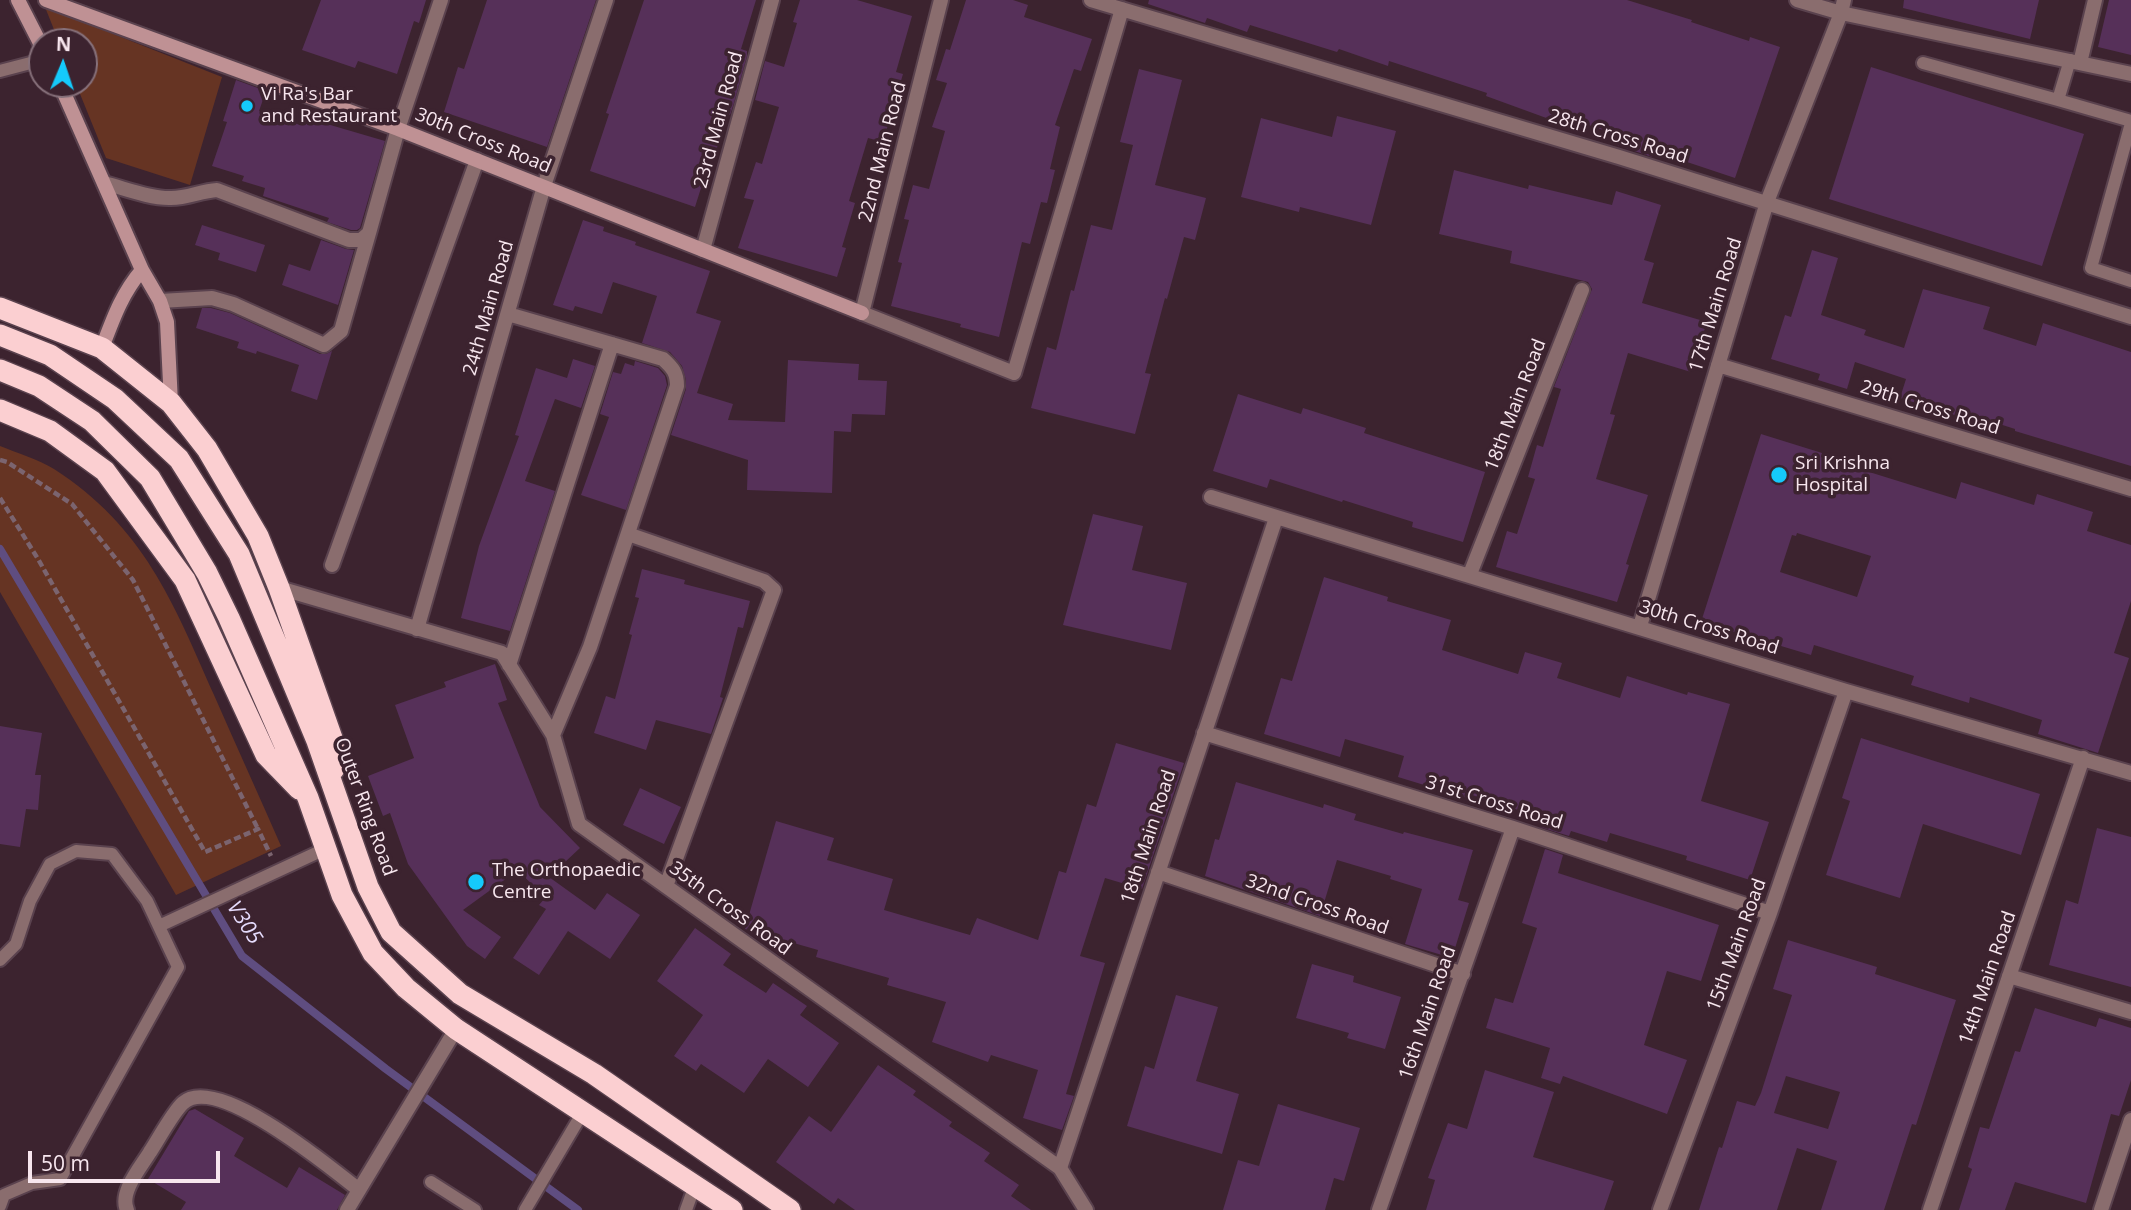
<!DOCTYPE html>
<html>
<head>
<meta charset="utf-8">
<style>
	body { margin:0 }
	#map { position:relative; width:2131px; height:1210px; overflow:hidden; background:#3c232f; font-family:"Open Sans",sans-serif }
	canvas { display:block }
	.north { position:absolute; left:28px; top:28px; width:70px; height:70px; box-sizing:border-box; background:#3c232f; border:2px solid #87717b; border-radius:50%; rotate:2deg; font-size:19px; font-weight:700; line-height:28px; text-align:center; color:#f7e6ee }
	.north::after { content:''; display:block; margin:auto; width:24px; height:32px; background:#15cafb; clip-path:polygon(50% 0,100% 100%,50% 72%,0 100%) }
	.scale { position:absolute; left:28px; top:1151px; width:192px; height:32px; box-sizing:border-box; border:4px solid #f7e6ee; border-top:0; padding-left:9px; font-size:21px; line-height:24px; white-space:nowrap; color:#f7e6ee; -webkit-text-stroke:5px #3c232f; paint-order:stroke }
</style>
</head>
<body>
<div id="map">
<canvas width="2131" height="1210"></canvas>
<div class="north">N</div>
<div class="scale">50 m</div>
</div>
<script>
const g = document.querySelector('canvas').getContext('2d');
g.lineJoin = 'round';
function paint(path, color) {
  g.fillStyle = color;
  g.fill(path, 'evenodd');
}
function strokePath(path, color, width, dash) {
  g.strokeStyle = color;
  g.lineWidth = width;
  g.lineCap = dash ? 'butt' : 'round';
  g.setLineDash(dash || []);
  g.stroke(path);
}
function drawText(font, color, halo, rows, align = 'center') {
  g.font = font + ' "Open Sans",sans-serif';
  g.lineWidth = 7;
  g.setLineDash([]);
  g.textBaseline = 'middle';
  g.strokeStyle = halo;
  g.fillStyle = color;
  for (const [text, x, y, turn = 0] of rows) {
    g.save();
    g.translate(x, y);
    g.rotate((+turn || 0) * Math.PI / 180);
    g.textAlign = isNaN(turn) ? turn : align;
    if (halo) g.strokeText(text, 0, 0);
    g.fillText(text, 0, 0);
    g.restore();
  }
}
paint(new Path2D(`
	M 45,7 L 222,77 L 190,185 L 106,158 L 76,84 L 84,84 L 84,42 L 59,42 Z
	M 0,446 C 17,453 38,459 54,469 C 144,527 173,602 214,695 C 236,745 259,796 281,846 L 176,895 L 0,592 Z`), '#663423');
strokePath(new Path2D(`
	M 0,549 L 242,956 L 386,1069 L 578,1210`), '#5f4d80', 8);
paint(new Path2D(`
	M 321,0 L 426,0 L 419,23 L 414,21 L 397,74 L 358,61 L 355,68 L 302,50 Z
	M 487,0 L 596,0 L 547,147 L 444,112 L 458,67 L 464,69 Z
	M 644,0 L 756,0 L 741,49 L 747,51 L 747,56 L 734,103 L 730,115 L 728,114 L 716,151 L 713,150 L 695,207 L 590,171 L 609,114 L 606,113 Z
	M 800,0 L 857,0 L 912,16 L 896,72 L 903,74 L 883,142 L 868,138 L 849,201 L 855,203 L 842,247 L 846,248 L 837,277 L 738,248 L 754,200 L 744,198 L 756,162 L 762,164 L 779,107 L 755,100 L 765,61 L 784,67 L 797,23 L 793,22 Z
	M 966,0 L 1013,0 L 1028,5 L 1024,17 L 1092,39 L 1081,71 L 1074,69 L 1055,125 L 1060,127 L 1050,169 L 1055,170 L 1047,203 L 1041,202 L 1030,244 L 1022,242 L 999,337 L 960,327 L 961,324 L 891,306 L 902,263 L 898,262 L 909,220 L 904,219 L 913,185 L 929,189 L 945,131 L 932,127 L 947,83 L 936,80 L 946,49 L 950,50 Z
	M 1149,0 L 1627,0 L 1692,20 L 1691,22 L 1749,41 L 1750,37 L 1780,47 L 1735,178 L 1654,151 L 1652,157 L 1617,145 L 1621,136 L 1562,116 L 1560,123 L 1486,96 L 1487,93 L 1389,61 L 1388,66 L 1339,49 L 1337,52 L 1250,25 L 1247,32 L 1207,18 L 1205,23 L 1148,4 Z
	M 1904,0 L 2039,0 L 2030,39 L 1903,8 Z
	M 2109,0 L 2131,0 L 2131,55 L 2098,47 Z
	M 1871,67 L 2084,134 L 2042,266 L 1829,199 Z
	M 1139,69 L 1182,80 L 1155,185 L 1206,198 L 1195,240 L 1184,237 L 1167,299 L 1165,298 L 1145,373 L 1151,374 L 1135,434 L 1031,408 L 1047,347 L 1056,350 L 1071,290 L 1074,291 L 1091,225 L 1112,230 L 1133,145 L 1120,142 Z
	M 236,80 L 266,91 L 259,111 L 300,125 L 304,114 L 327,121 L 327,124 L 385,141 L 360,228 L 357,230 L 351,230 L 327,222 L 329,218 L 263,196 L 265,188 L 242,181 L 244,176 L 212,166 L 227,122 L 223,121 Z
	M 1337,116 L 1396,131 L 1371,225 L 1300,207 L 1299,212 L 1241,197 L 1261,118 L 1332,137 Z
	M 1454,170 L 1528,189 L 1529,185 L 1612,205 L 1616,191 L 1661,205 L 1644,260 L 1654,263 L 1642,303 L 1707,322 L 1691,372 L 1628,353 L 1610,414 L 1615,415 L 1596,479 L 1648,495 L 1626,564 L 1629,565 L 1617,602 L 1496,567 L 1507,531 L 1517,534 L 1535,479 L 1528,477 L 1537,445 L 1543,447 L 1561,389 L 1554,387 L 1592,289 L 1588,282 L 1510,263 L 1512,251 L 1439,234 Z
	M 583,220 L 604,227 L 603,231 L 636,242 L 635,245 L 710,271 L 696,313 L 721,321 L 697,393 L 733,404 L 728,420 L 785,422 L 788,360 L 859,364 L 858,380 L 887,381 L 885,415 L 852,414 L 851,432 L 834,431 L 832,493 L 747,490 L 748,460 L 671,435 L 686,389 L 686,380 L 682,366 L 670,352 L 642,343 L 657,296 L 613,282 L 602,314 L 575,306 L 573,311 L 553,305 Z
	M 202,225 L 265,245 L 256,272 L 218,260 L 220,253 L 195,245 Z
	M 321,240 L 346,249 L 354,250 L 338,305 L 282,285 L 289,264 L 310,271 Z
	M 1812,250 L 1838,258 L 1821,315 L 1866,330 L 1864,335 L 1904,348 L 1923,289 L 1990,307 L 1983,329 L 2036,346 L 2043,323 L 2131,352 L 2131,466 L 2015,431 L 2015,429 L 1962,412 L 1961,417 L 1900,398 L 1906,379 L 1855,362 L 1847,389 L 1818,380 L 1820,374 L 1771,359 L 1785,315 L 1791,317 Z
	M 202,308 L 211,308 L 230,313 L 320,354 L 326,354 L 332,351 L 317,400 L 291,391 L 299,365 L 257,351 L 256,354 L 237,348 L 239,342 L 196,328 Z
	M 573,359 L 595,366 L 581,408 L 555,399 L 525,481 L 555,491 L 510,631 L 461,618 L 479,546 L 519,436 L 515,435 L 536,368 L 567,378 Z
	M 635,361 L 658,368 L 665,376 L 667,385 L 626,510 L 581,495 L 609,417 L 600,414 L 613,372 L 621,374 L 625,363 L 634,366 Z
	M 1238,394 L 1301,414 L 1303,408 L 1366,428 L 1364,433 L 1485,472 L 1463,542 L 1412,527 L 1413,522 L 1343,500 L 1342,502 L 1270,479 L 1267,488 L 1213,471 Z
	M 1761,434 L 1822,453 L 1821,457 L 1956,499 L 1961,482 L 2034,505 L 2037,494 L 2093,512 L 2087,531 L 2131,545 L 2131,601 L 2114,653 L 2129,658 L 2098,753 L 2038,734 L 2042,720 L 1970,697 L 1969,703 L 1911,685 L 1914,676 L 1814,645 L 1811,655 L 1701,622 ZM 1797,533 L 1871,556 L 1857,597 L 1780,572 L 1792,535 L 1796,536 Z
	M 1093,514 L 1143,526 L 1132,570 L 1187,583 L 1171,650 L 1063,625 Z
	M 642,569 L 685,580 L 684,584 L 750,601 L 743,628 L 738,627 L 720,697 L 723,698 L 711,734 L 656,720 L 646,750 L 594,733 L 606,696 L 615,699 L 632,635 L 629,634 L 639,598 L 635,597 Z
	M 1324,577 L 1388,597 L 1387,601 L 1451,620 L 1442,650 L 1518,674 L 1525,652 L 1562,663 L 1557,678 L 1620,698 L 1627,676 L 1687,695 L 1688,692 L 1730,704 L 1701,801 L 1769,822 L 1750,880 L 1686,860 L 1687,856 L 1610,833 L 1607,842 L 1571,831 L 1569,836 L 1540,827 L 1543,818 L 1472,795 L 1470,799 L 1398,777 L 1404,756 L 1345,739 L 1340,757 L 1264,734 L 1281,678 L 1292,681 Z
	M 495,664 L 507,700 L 498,703 L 540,807 L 580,848 L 549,877 L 595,910 L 607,893 L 640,915 L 610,959 L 568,931 L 539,975 L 513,958 L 546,909 L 539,905 L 545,898 L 518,870 L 463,910 L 501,937 L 485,959 L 467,946 L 408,864 L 390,813 L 383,816 L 368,776 L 414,758 L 395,705 L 446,687 L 444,682 Z
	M 0,726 L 42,733 L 35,775 L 41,775 L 38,810 L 26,809 L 20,847 L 0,844 Z
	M 1861,738 L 2040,794 L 2021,855 L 1923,824 L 1900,898 L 1826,875 L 1850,801 L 1842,798 Z
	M 1116,743 L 1184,763 L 1142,889 L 1105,878 L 1080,956 L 1105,963 L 1066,1094 L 1074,1096 L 1062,1130 L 1023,1118 L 1038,1070 L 991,1055 L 988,1062 L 932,1042 L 946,1002 L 887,985 L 889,978 L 816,957 L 818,950 L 745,929 L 776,821 L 834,838 L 827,860 L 893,879 L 884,910 L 970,935 L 977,918 L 1038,940 L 1059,871 L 1066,873 L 1087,804 L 1096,807 Z
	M 1236,782 L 1323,808 L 1324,804 L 1356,814 L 1354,820 L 1403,834 L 1404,832 L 1473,850 L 1458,900 L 1469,903 L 1452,958 L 1405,944 L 1422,889 L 1390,879 L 1391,876 L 1337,860 L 1320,916 L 1205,876 L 1215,839 L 1219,840 Z
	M 640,788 L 681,807 L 664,844 L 623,825 Z
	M 2097,828 L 2131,837 L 2131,987 L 2049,965 L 2066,900 L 2078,904 Z
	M 1545,849 L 1563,855 L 1558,873 L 1719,925 L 1701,981 L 1667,971 L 1644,1045 L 1687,1060 L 1667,1114 L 1563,1076 L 1560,1084 L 1541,1078 L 1550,1048 L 1486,1028 L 1495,998 L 1513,1003 L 1537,928 L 1522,923 Z
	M 695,928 L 731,954 L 723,965 L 766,993 L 773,983 L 807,1006 L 800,1015 L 839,1043 L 808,1087 L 768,1059 L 744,1093 L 701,1064 L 696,1071 L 674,1056 L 703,1015 L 657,981 Z
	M 1788,940 L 1877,967 L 1875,974 L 1956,1000 L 1916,1125 L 1912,1124 L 1884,1210 L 1821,1210 L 1837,1161 L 1797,1148 L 1777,1210 L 1699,1210 L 1719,1147 L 1722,1148 L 1737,1101 L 1755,1106 L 1761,1093 L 1792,995 L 1773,989 ZM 1786,1076 L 1840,1092 L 1828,1129 L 1774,1113 Z
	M 1312,964 L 1354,976 L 1353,982 L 1401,997 L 1385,1049 L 1347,1038 L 1349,1033 L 1296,1018 Z
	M 1176,995 L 1218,1007 L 1196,1081 L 1239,1094 L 1222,1154 L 1127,1126 L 1145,1066 L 1154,1069 Z
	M 2035,1008 L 2096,1027 L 2099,1018 L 2131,1028 L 2131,1080 L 2119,1116 L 2111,1114 L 2086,1203 L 2015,1182 L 2005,1210 L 1959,1210 L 1972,1169 L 1968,1167 L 1980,1127 L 1989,1129 L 2015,1051 L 2020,1052 Z
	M 878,1065 L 916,1091 L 913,1095 L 952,1122 L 949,1126 L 990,1153 L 984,1161 L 1019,1185 L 1011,1196 L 1031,1210 L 855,1210 L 838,1198 L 834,1204 L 776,1162 L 809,1116 L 831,1132 Z
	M 1485,1070 L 1554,1092 L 1533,1157 L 1614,1181 L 1604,1210 L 1426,1210 L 1435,1180 L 1428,1178 L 1448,1123 L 1467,1129 Z
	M 1278,1104 L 1360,1128 L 1344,1181 L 1334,1178 L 1325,1210 L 1223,1210 L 1238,1160 L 1259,1166 Z
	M 195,1109 L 244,1138 L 234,1156 L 287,1188 L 299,1167 L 345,1195 L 337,1210 L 181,1210 L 186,1202 L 148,1179 L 189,1111 Z`), '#563059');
const lane = new Path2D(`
	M 1923,63 L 2058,100 L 2070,60
	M 0,71 L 42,60
	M 2058,100 L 2131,121
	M 2131,123 L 2091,268 L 2131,281
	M 159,926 L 325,849
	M 0,960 L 16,944 L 30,901 L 50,864 L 76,851 L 112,854 L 147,901 L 178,967 L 60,1179 L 32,1183 L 4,1195 L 0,1206
	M 431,1182 L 475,1210
	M 525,1210 L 583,1112
	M 686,1210 L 695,1185`);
const street = new Path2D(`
	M 941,0 L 862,313 L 1014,373 L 1122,9
	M 1091,0 L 1619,157 L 2131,317
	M 1797,0 L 1841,13 L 2131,74
	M 2080,63 L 2095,0
	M 104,183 C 124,188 148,198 169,198 C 186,199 200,191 217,190 L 349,240 L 361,240 L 369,233 L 398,129 L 441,0
	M 703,250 L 772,0
	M 160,301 L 212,298 L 233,304 L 324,345 L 341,331 L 369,233
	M 508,314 L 663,359 C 673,368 677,373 677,386 L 590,647 L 553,735
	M 1718,365 L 2131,489
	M 1211,497 L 1846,691 L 2131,773
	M 628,534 L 764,581 L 774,590 L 666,886
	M 332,565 L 477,160
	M 1470,574 L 1582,290
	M 279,588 L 502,653 L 553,735 L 579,824 L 1060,1168 L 1086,1210
	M 1640,626 L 1767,202 L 1841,13 L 1844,0
	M 417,629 L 544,186 L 606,0
	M 509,665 L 612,344
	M 1204,733 L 1513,828 L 1770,913
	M 1158,872 L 1463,974
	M 2009,976 L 2131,1012
	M 1060,1168 L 1276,518
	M 127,1210 C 119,1192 141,1167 150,1152 C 158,1140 173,1112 183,1103 C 217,1073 331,1168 359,1190
	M 347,1210 L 456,1029
	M 1379,1210 L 1513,828
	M 1660,1210 L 1770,913 L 1846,691
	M 1930,1210 L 2083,758
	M 2101,1210 L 2131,1120`);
const secondary = new Path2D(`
	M 18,0 L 42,47
	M 46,0 L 398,129 L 862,313
	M 60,84 L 142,270 L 160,301 L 167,322 L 171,403
	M 102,348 C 113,319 122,293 142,270`);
const highway = new Path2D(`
	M 0,308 L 102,348 L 171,403 L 207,449 L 258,536 L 279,588 L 333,741 L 334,769
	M 0,335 L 50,355 L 115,399 L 179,459 L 239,554 L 317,741 L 368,887 L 391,932 L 460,994 L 594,1074 L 790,1210
	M 0,370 L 39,386 L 92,421 L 150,478 L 207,573 L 229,618 L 308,798 L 342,895 L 373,953 L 406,988 L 456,1029 L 732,1210
	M 0,410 L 50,431 L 105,471 L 185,580 L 266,755 L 299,789`);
strokePath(lane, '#5a424e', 16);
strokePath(street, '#5a424e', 18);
strokePath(secondary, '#5a424e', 18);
strokePath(highway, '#5a424e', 24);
strokePath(new Path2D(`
	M 0,460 L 7,462 L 72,504 L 133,580 L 258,829
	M 0,498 L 38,559 L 205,852 L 258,829 L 271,856`), '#7b646f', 4.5, [7, 3.5]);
strokePath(lane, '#8a6d6e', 12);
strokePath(street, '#8a6d6e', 14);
strokePath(secondary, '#bf9194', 14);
strokePath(highway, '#fbcfd1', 21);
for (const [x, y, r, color] of [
	[247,106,7,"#15cafb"],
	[1779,475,9,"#15cafb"],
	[476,882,9,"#15cafb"]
]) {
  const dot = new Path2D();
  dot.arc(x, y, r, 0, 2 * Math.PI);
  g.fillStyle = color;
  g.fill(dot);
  strokePath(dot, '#3c232f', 2.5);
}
drawText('19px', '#f7e6ee', '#3c232f', [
	["Vi Ra's Bar",261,95],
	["and Restaurant",261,117],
	["Sri Krishna",1795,464],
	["Hospital",1795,486],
	["The Orthopaedic",492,871],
	["Centre",492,893]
], 'left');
drawText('19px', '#f7e6ee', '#3c232f', [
	["23rd Main Road",719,120,-75],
	["28th Cross Road",1618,137,17],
	["30th Cross Road",483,141,22],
	["22nd Main Road",883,152,-76],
	["17th Main Road",1716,305,-73],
	["24th Main Road",489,308,-74],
	["18th Main Road",1516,405,-69],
	["29th Cross Road",1930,408,17],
	["30th Cross Road",1709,628,17],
	["31st Cross Road",1494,803,17],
	["Outer Ring Road",365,807,70],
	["18th Main Road",1149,837,-72],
	["32nd Cross Road",1317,905,19],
	["35th Cross Road",730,909,36],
	["15th Main Road",1737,945,-70],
	["14th Main Road",1988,978,-71],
	["16th Main Road",1428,1013,-71]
]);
drawText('italic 21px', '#e6dcfd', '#3c232f', [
	["V305",244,923,57]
]);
</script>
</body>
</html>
